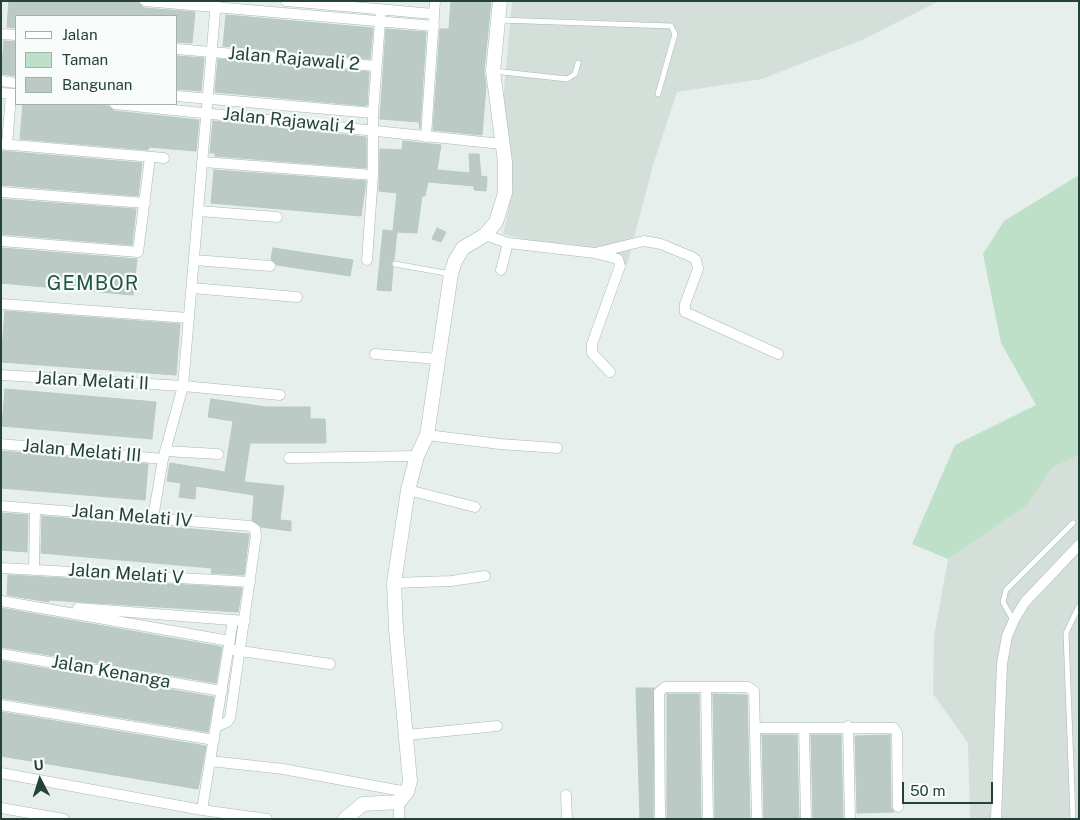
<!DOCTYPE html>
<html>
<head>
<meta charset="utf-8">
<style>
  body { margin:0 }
  #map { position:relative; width:1080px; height:820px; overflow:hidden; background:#e6efeb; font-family:"Public Sans",sans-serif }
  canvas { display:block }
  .frame { position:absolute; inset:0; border:2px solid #24423a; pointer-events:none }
  .legend { position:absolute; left:15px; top:15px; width:162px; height:90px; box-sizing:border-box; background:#f7fbf9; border:1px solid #a3b1ad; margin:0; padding:6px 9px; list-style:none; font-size:15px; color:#24423a }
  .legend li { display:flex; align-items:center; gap:10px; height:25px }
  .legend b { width:25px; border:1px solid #a3b1ad }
  .north { position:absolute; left:15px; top:755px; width:50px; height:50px; -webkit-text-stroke:4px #f7fbf9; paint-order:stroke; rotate:355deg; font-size:14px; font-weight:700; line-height:20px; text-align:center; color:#24423a }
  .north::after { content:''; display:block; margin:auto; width:18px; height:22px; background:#24423a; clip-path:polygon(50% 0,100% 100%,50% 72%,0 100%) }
  .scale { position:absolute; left:902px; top:782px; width:91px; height:22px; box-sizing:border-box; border:2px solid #24423a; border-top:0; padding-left:6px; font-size:15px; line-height:18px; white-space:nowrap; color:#24423a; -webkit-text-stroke:4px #f7fbf9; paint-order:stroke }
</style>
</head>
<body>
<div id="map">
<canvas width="1080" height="820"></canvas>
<div class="frame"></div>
<ul class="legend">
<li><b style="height:6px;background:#fff"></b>Jalan</li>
<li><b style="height:14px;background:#bfe0c8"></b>Taman</li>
<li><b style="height:14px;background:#bbcac4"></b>Bangunan</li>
</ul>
<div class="north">U</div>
<div class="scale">50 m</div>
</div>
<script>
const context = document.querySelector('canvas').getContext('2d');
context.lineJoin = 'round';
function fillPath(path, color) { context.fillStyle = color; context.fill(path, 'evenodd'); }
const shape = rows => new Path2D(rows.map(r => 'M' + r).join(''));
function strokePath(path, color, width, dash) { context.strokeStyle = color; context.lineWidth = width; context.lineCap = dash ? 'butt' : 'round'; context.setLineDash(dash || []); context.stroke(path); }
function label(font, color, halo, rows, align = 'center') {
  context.font = font + ' "Public Sans",sans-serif'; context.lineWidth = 4.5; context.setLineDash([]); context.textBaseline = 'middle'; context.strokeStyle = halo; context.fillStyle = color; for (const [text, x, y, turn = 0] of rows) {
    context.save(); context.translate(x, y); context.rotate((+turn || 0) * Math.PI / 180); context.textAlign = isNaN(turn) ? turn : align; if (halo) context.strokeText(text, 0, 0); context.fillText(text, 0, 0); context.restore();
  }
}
const built = shape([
  [512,1,939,1,864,39,762,79,677,92,653,165,627,265,503,234,513,189,503,101],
  [1079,455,1079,819,970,819,968,743,933,694,934,636,948,559,1027,505,1052,468]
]);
const green = shape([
  [1079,175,1079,455,1052,468,1027,505,948,559,912,544,955,445,1036,405,1001,343,983,254,1004,221]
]);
const building = shape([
  [9,1,129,1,138,2,144,8,195,12,192,43,176,42,176,16,16,16,16,28,7,27,9,1],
  [451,1,491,1,484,70,486,86,482,135,433,130,440,29,449,29,451,1],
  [226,15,373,28,370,59,223,46,226,15],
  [386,29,426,32,420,129,419,122,380,119,386,29],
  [4,41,16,42,16,76,1,74,4,41],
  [176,56,204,58,201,91,176,89,176,56],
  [218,59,369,72,367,106,215,92,218,59],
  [23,104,95,105,109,106,114,111,199,120,196,151,149,147,148,150,20,139,23,104],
  [213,121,366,137,366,168,215,156,215,153,210,153,213,121],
  [403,141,441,145,437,170,470,173,469,154,479,154,481,176,487,177,486,191,474,190,474,186,428,182,425,196,422,196,417,233,397,232,394,260,391,264,393,268,391,291,377,290,383,230,393,231,397,193,379,191,380,149,402,150,403,141],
  [1,151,142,163,138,196,1,185,1,151],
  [214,170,366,181,361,216,211,203,214,170],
  [1,199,136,209,132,245,1,234,1,199],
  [437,228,446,232,441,242,432,239,437,228],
  [1,248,137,259,133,295,1,283,1,248],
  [273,248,353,260,350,276,277,265,271,259,273,248],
  [5,311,180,324,176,375,1,362,5,311],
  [5,389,156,402,152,439,2,426,5,389],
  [211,399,266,407,310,407,310,419,325,419,326,443,250,443,244,482,284,486,280,520,291,521,291,531,261,527,252,520,254,495,196,486,195,499,179,497,181,483,167,481,170,463,225,472,233,421,208,417,211,399],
  [1,451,148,464,145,500,1,488,1,451],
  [1,513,28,515,27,552,1,550,1,513],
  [42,516,249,534,244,575,211,573,212,568,41,553,42,516],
  [8,575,242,588,238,612,49,600,49,602,7,595,8,575],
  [1,608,222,647,216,683,1,647,1,608],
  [1,661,214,697,208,732,1,698,1,661],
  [636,688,654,688,653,819,640,819,636,688],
  [667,694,699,694,701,819,667,819,667,694],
  [713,694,747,695,750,819,715,819,713,694],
  [1,712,206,746,198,789,1,756,1,712],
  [762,735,797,735,799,819,764,819,762,735],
  [811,735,841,735,843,819,813,819,811,735],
  [890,735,891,807,894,812,857,813,855,736,890,735]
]);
const lane = shape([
  [499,20,671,26,675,34,658,94],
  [494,71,567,79,575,74,578,63],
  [395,264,451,274],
  [1013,620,1003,602,1006,590,1073,523],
  [1073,819,1066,633,1079,606]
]);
const street = shape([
  [145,1,434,26],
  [286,1,434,14],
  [1,34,16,35],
  [176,49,376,66],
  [1,81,16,83],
  [1,93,16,94],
  [176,96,373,113],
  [115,104,502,144],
  [426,137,435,1],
  [1,144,164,158],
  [7,145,11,94],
  [203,162,373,175],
  [1,192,145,203],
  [199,211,277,217],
  [485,235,508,243,595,253,618,259,620,266,592,344,592,353,610,372],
  [1,241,138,252,150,157],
  [595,253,644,241,661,244,692,257,696,260,698,269,685,304,685,312,778,354],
  [195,260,270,266],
  [367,260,373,175,373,113,381,9],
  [501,270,508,243],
  [192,288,297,297],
  [1,304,188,318],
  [375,354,438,359],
  [1,375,183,386,280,395],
  [427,435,500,444,557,448],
  [1,444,163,459],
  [165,451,218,454],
  [289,458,417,456],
  [408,490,475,507],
  [1,506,250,526,255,529,256,536,230,718,227,722,216,727],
  [153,518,163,459,183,386,216,1],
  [1,568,250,582],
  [34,569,35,509],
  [394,583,451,581,485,576],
  [1,601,230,641],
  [78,608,245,621],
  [234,650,330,664],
  [1,654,222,691],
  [706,687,708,819],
  [1,705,214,740],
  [848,726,850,819],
  [756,728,894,728,897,733,898,807],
  [804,728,806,819],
  [407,735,497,726],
  [210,761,283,769,407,792],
  [1,773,202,810,267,819],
  [566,795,567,819],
  [1,808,64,819],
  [202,810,233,620],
  [399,819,399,802],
  [660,819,659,692,665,687,748,687,754,691,757,819],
  [996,819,1002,664,1007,636,1014,620,1025,602,1079,545]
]);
const secondary = shape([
  [345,819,363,804,399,802,407,792,410,781,396,629,394,583,408,490,417,456,427,435,451,274,455,261,463,248,485,235,496,222,505,193,505,162,493,71,500,1]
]);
const streetNames = [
  ["Jalan Rajawali 2",294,59,5],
  ["Jalan Rajawali 4",289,121,6],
  ["Jalan Melati II",92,381,3],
  ["Jalan Melati III",82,451,5],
  ["Jalan Melati IV",132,516,5],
  ["Jalan Melati V",126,574,4],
  ["Jalan Kenanga",111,672,10]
];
const quarterNames = [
  ["GEMBOR",93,284]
];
fillPath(built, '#d4dfda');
fillPath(green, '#bfe0c8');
fillPath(building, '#bbcac4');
strokePath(building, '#b8c9c2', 1);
strokePath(lane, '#a8b8b2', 6);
strokePath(street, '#a8b8b2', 11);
strokePath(secondary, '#a4bbb3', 15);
strokePath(lane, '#fff', 5);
strokePath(street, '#fff', 10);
strokePath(secondary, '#fff', 14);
label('18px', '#24423a', '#f7fbf9', streetNames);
context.letterSpacing = '1px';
label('20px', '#1f5548', '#f7fbf9', quarterNames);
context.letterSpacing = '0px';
</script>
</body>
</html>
